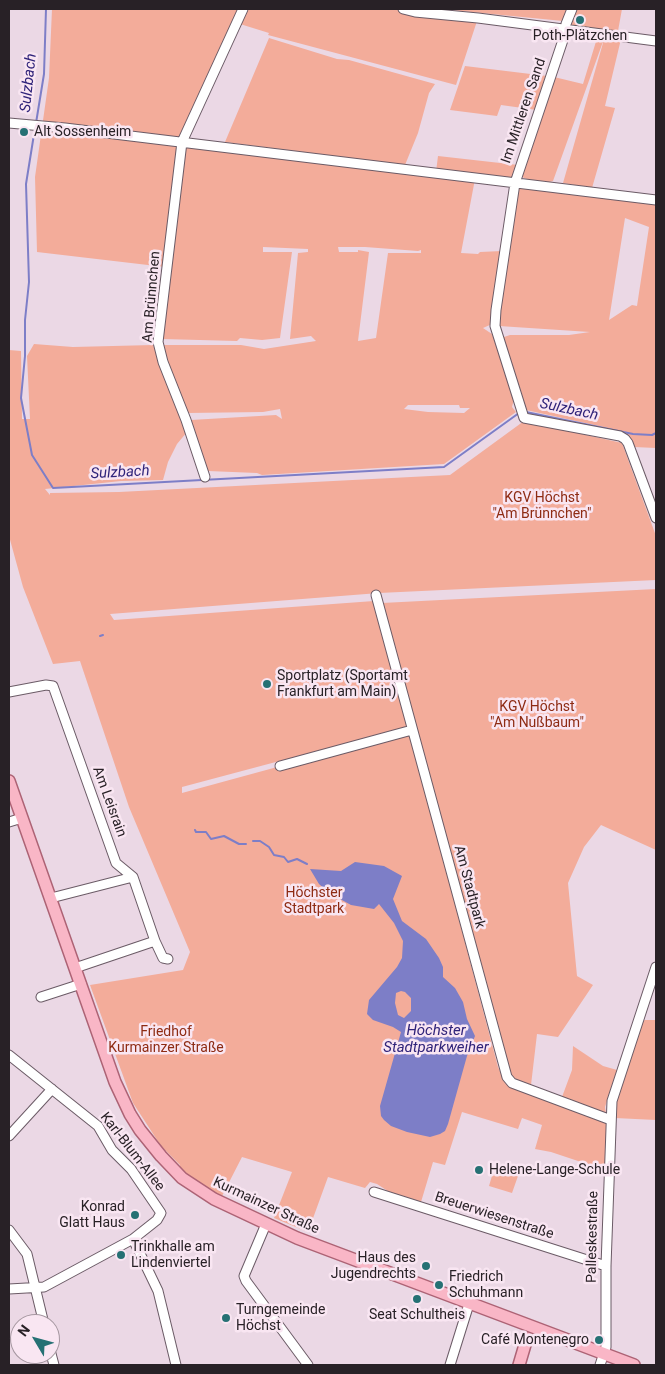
<!DOCTYPE html>
<html>
<head>
<meta charset="utf-8">
<style>
  body { margin:0 }
  #map { position:relative; width:665px; height:1374px; overflow:hidden; background:#ebd8e5; font-family:Roboto,sans-serif }
  canvas { display:block }
  .frame { position:absolute; inset:0; border:10px solid #282126; pointer-events:none }
  .north { position:absolute; left:10px; top:1314px; width:50px; height:50px; box-sizing:border-box; background:#f9e6f2; border:1px solid #a597a0; border-radius:50%; rotate:307deg; font-size:14px; font-weight:700; line-height:20px; text-align:center; color:#282126 }
  .north::after { content:''; display:block; margin:auto; width:18px; height:22px; background:#267174; clip-path:polygon(50% 0,100% 100%,50% 72%,0 100%) }
</style>
</head>
<body>
<div id="map">
<canvas width="665" height="1374"></canvas>
<div class="frame"></div>
<div class="north">N</div>
</div>
<script>
const context = document.querySelector('canvas').getContext('2d');
context.lineJoin = 'round';
function fillPath(path, color) { context.fillStyle = color; context.fill(path, 'evenodd'); }
const shape = rows => new Path2D(rows.map(r => 'M' + r).join(''));
function strokePath(path, color, width, dash) { context.strokeStyle = color; context.lineWidth = width; context.lineCap = dash ? 'butt' : 'round'; context.setLineDash(dash || []); context.stroke(path); }
function label(font, color, halo, rows, align = 'center') {
  context.font = font + ' Roboto,sans-serif'; context.lineWidth = 5; context.setLineDash([]); context.textBaseline = 'middle'; context.strokeStyle = halo; context.fillStyle = color; for (const [text, x, y, turn = 0] of rows) {
    context.save(); context.translate(x, y); context.rotate((+turn || 0) * Math.PI / 180); context.textAlign = isNaN(turn) ? turn : align; if (halo) context.strokeText(text, 0, 0); context.fillText(text, 0, 0); context.restore();
  }
}
const green = shape([
  [52,9,240,9,180,138,165,267,37,252,35,177,49,78],
  [244,9,403,9,478,18,456,85,268,35,269,33,240,24],
  [441,9,567,9,563,21],
  [574,9,622,9,618,31,595,31,569,27],
  [598,35,605,36,621,39,605,106,615,108,592,188,563,183,605,36,553,181,541,184,524,178,521,175,538,118,554,77,583,84],
  [269,38,337,59,349,60,435,84,429,93,418,133,405,165,225,142],
  [465,66,547,76,537,110,501,105,497,116,450,110],
  [190,145,475,179,461,253,478,254,480,252,502,251,492,324,483,328,492,334,514,399,512,407,516,412,444,464,262,475,257,473,208,471,191,420,276,415,282,419,280,409,263,412,187,413,162,345,241,345,264,349,316,341,311,336,290,339,298,253,308,252,308,249,263,247,263,252,292,252,280,338,262,340,240,338,237,341,162,339,184,151],
  [338,247,365,247,418,251,421,250,421,253,388,253,376,338,358,341,369,252,358,250,358,252,339,252],
  [408,405,459,405,460,408,470,408,464,413,428,412,404,409],
  [438,156,518,165,514,180,436,172],
  [518,186,556,189,574,195,656,202,656,448,634,447,626,432,526,410,520,388,501,338,510,335,569,335,590,332,499,326,504,271],
  [625,218,649,227,637,306,632,305,609,320],
  [34,344,73,347,153,345,187,432,177,444,168,462,163,480,121,481,45,489,50,495,50,493,119,492,450,475,524,421,622,443,656,536,656,580,379,593,110,614,114,620,374,601,407,727,182,787,182,793,409,731,498,1067,506,1084,608,1121,605,1170,551,1152,535,1149,542,1125,522,1118,518,1129,462,1112,445,1165,433,1162,421,1202,397,1197,377,1184,370,1182,365,1188,328,1177,308,1232,274,1218,292,1172,242,1157,222,1196,200,1185,180,1171,180,1165,161,1146,133,1103,90,985,183,970,190,952,129,807,80,661,53,664,23,587,9,536,9,350,21,351,22,419,30,419,27,356],
  [656,589,656,850,601,825,584,847,568,883,577,976,593,985,558,1037,537,1034,531,1085,515,1081,509,1075,382,603],
  [645,1020,656,1020,656,1120,615,1118,617,1092,640,1022],
  [573,1046,603,1066,617,1070,605,1107,606,1114,562,1097,572,1070],
  [494,1169,518,1176,512,1193,489,1186]
]);
const water = shape([
  [355,862,384,866,402,876,393,899,402,921,426,939,439,958,443,967,443,977,455,988,463,1002,467,1019,475,1036,467,1056,448,1124,445,1131,440,1134,430,1137,407,1132,391,1126,384,1120,381,1116,380,1106,401,1032,393,1027,373,1020,367,1014,369,1000,397,967,402,958,403,941,394,923,379,904,374,909,351,905,329,893,319,884,310,869,341,871],
  [401,991,405,992,411,998,411,1011,404,1018,398,1015,395,1003,396,993]
]);
const stream = shape([
  [36,123,44,74,46,9],
  [35,128,26,184,29,282,25,320,25,356,21,398,32,455,53,488,444,467,519,413],
  [526,412,633,434,652,435,656,433],
  [100,636,103,635],
  [195,830,196,832,206,832,211,839,224,836,239,844,246,844],
  [253,841,260,841,269,847,274,855,284,857,288,862,297,859,307,864]
]);
const minor = shape([
  [403,9,415,12,478,18,656,41],
  [572,9,566,24,563,40,515,183,496,310,495,326,524,418,620,436,625,439,628,443,656,518],
  [9,123,65,128,656,200],
  [205,477,186,420,163,362,158,342,182,142,243,9],
  [376,595,507,1077,512,1083,611,1120],
  [9,692,46,685,53,686,116,863,133,877,155,941,163,958,168,959],
  [280,766,412,730],
  [9,822,22,818],
  [51,898,133,877],
  [75,968,155,941],
  [41,997,81,984],
  [9,1055,98,1126,112,1150,131,1169,161,1213,157,1220,133,1239,44,1287,9,1289],
  [9,1136,52,1089],
  [374,1192,606,1266],
  [266,1224,244,1276,246,1281,308,1365],
  [9,1230,27,1254,44,1324],
  [133,1239,158,1291,176,1365],
  [50,1350,54,1365],
  [450,1365,469,1304],
  [600,1365,606,1347,606,1266,612,1101,656,967]
]);
const major = shape([
  [9,781,115,1082,130,1114,140,1130,161,1156,182,1178,214,1199,297,1238,634,1365],
  [519,1365,527,1338]
]);
const markers = [
  [580,20,5,"#267174"],
  [24,132,5,"#267174"],
  [267,684,5,"#267174"],
  [479,1170,5,"#267174"],
  [135,1215,5,"#267174"],
  [121,1255,5,"#267174"],
  [426,1266,5,"#267174"],
  [439,1285,5,"#267174"],
  [417,1299,5,"#267174"],
  [226,1318,5,"#267174"],
  [599,1340,5,"#267174"]
];
const poiNames = [
  ["Poth-Plätzchen",580,36,"center"],
  ["Alt Sossenheim",34,132],
  ["Sportplatz (Sportamt",277,676],
  ["Frankfurt am Main)",277,692],
  ["Helene-Lange-Schule",489,1170],
  ["Konrad",125,1207,"right"],
  ["Glatt Haus",125,1223,"right"],
  ["Trinkhalle am",131,1247],
  ["Lindenviertel",131,1263],
  ["Haus des",416,1258,"right"],
  ["Jugendrechts",416,1274,"right"],
  ["Friedrich",449,1277],
  ["Schuhmann",449,1293],
  ["Turngemeinde",236,1310],
  ["Höchst",236,1326],
  ["Seat Schultheis",417,1315,"center"],
  ["Café Montenegro",589,1340,"right"]
];
const streetNames = [
  ["Im Mittleren Sand",524,111,-71],
  ["Am Brünnchen",152,297,-85],
  ["Am Leisrain",109,802,70],
  ["Am Stadtpark",469,887,75],
  ["Karl-Blum-Allee",132,1152,52],
  ["Kurmainzer Straße",266,1206,25],
  ["Breuerwiesenstraße",494,1216,18],
  ["Palleskestraße",593,1237,-89]
];
const parkNames = [
  ["KGV Höchst",542,498],
  ["\"Am Brünnchen\"",542,514],
  ["KGV Höchst",537,707],
  ["\"Am Nußbaum\"",537,723],
  ["Höchster",314,893],
  ["Stadtpark",314,909],
  ["Friedhof",166,1032],
  ["Kurmainzer Straße",166,1048]
];
const waterNames = [
  ["Sulzbach",29,83,-84],
  ["Sulzbach",569,410,12],
  ["Sulzbach",120,473,-3],
  ["Höchster",436,1031],
  ["Stadtparkweiher",436,1048]
];
fillPath(green, '#f3ac9a');
fillPath(water, '#7d7ec7');
strokePath(stream, '#7d7ec7', 2);
strokePath(minor, '#6b5b66', 11);
strokePath(major, '#ad6375', 14);
strokePath(minor, '#fff', 9);
strokePath(major, '#f9b6c6', 11);
for (const [x, y, r, color] of markers) { const dot = new Path2D(); dot.arc(x, y, r, 0, 2 * Math.PI); context.fillStyle = color; context.fill(dot); strokePath(dot, '#f9e6f2', 2); }
label('14px', '#282126', '#f9e6f2', poiNames, 'left');
label('14px', '#282126', '#f9e6f2', streetNames);
label('14px', '#8e2b13', '#f9e6f2', parkNames);
label('italic 15px', '#30247a', '#f9e6f2', waterNames);
</script>
</body>
</html>
